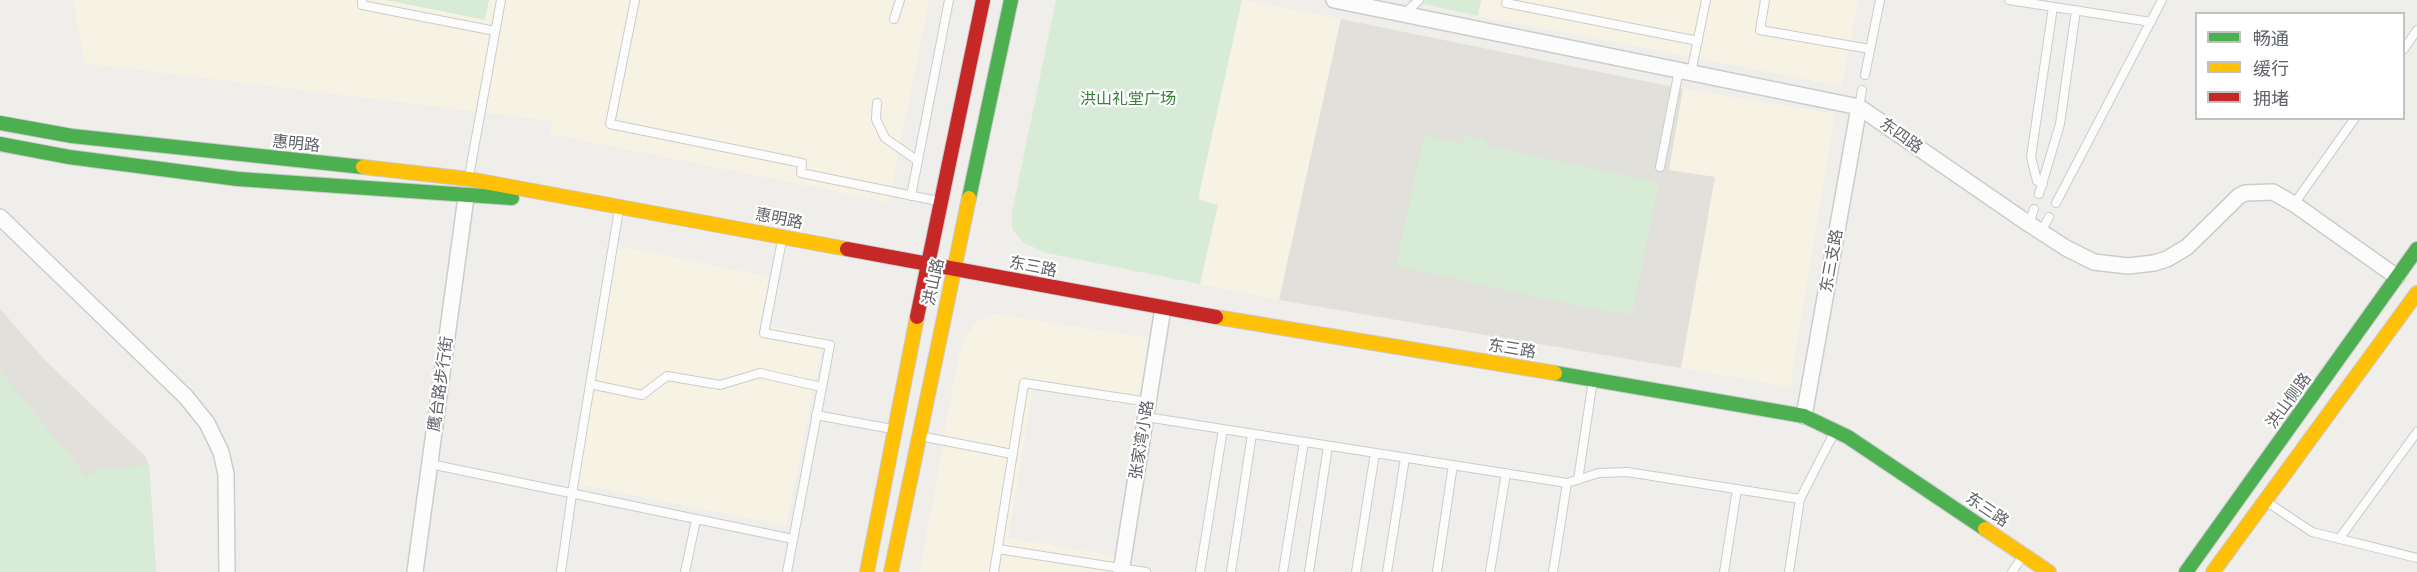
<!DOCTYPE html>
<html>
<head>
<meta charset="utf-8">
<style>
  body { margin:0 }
  #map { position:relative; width:2417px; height:572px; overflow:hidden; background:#efeeea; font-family:Montserrat,"Noto Sans SC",sans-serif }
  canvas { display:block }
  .legend { position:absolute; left:2195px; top:12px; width:210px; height:108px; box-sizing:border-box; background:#fff; border:2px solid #bfc1c3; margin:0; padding:8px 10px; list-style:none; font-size:18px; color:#5f6368 }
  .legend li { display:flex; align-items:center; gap:12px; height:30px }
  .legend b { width:30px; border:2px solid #bfc1c3 }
</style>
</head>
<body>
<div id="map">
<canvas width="2417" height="572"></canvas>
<ul class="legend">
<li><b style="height:8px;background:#4caf50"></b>畅通</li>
<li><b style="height:8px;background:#ffc107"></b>缓行</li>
<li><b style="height:8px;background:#c62828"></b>拥堵</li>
</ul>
</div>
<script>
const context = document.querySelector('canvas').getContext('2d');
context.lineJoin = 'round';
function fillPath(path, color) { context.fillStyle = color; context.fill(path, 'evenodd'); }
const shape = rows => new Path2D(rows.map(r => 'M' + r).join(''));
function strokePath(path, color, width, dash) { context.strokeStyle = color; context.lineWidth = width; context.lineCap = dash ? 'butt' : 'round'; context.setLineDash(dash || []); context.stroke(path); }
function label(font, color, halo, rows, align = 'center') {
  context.font = font + ' Montserrat,"Noto Sans SC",sans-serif'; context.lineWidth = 4.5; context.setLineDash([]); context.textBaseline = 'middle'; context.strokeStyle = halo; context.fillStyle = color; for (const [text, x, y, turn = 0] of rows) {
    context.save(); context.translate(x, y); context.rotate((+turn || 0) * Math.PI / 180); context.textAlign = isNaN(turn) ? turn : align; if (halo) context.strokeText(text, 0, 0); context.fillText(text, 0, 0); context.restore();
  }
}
const commercial = shape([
  [73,0,929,0,889,202,550,134,552,121,85,63],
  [1242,0,1341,19,1279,300,1200,284,1218,205,1198,199],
  [1481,0,1858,0,1842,86,1478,16],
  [1683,89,1835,114,1790,387,1681,368,1715,177,1669,170],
  [617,246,769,277,760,324,824,337,786,526,578,484],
  [995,314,1149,338,1137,407,1033,389,1008,538,1115,556,1113,572,920,572,958,359,966,337,975,323,986,317]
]);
const education = shape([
  [1341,19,1683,89,1669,170,1715,177,1681,368,1279,300],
  [0,309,44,359,145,456,149,465,156,572,0,572]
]);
const green = shape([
  [386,0,489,0,485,20],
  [1056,0,1242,0,1198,199,1218,205,1200,284,1047,253,1024,243,1012,229,1012,212],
  [1406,0,1481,0,1478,16],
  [1424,135,1462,144,1464,135,1486,140,1485,145,1659,183,1632,314,1594,309,1396,266],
  [0,370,87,477,98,469,149,465,156,572,0,572]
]);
const lane = shape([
  [362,0,362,5,495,31],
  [635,0,610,124,802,163,801,173,938,201],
  [1765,0,1760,30,1870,49],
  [2009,0,2151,22],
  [1506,3,1698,41],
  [1404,14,1419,0],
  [894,19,900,0],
  [2404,49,2417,30],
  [1691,73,1706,0],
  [1865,75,1880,0],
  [877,103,876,119,885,138,918,161],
  [1859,107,1862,90],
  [1660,167,1679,70],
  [469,176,501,0],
  [2043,184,2037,181,2031,157,2053,7],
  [2039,194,2060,124,2076,10],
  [911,196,949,0],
  [2056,203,2162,0],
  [2294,204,2355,118],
  [2029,224,2034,209],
  [2041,232,2049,217],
  [782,240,764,333,830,345,787,572],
  [590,384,642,395,667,376,720,385,760,373,821,387],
  [816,415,892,429],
  [1146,417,1567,483,1553,572],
  [920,436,1012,454],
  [430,464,793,539],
  [1578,480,1593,380],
  [1567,483,1599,473,1627,472,1800,499,1834,433],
  [2267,502,2312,532,2417,558],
  [2339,539,2417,432],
  [998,549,1146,572],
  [561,572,572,494,619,209],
  [685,572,696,520],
  [994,572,1024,383,1148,402],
  [1200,572,1223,429],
  [1231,572,1252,434],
  [1283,572,1304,442],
  [1309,572,1328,446],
  [1356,572,1375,453],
  [1387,572,1405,458],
  [1437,572,1453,465],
  [1490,572,1506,473],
  [1724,572,1737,489],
  [1789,572,1800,499],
  [2012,572,2023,556]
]);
const street = shape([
  [1334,0,1859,107,2029,224,2066,248,2094,262,2128,266,2154,263,2167,259,2187,247,2239,196,2245,193,2273,192,2294,204,2397,277],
  [0,217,186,397,207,423,221,452,226,474,227,572],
  [1804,416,1859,107],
  [415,572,466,197],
  [1121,572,1163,308]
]);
const fast = shape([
  [0,123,72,136,363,167],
  [0,144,69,157,238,179,512,198],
  [969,198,1011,0],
  [1555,373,1804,416,1848,437,1985,529],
  [2186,572,2417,249]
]);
const slow = shape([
  [363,167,469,179,847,249],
  [1216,317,1555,373],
  [1985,529,2049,572],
  [867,572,917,317],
  [891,572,969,198],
  [2213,572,2417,293]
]);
const jam = shape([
  [847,249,1216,317],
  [917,317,983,0]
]);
const parkNames = [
  ["洪山礼堂广场",1128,99]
];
const streetNames = [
  ["东四路",1901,136,35],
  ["惠明路",296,144,6],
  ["惠明路",779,219,11],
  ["东三支路",1832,261,-80],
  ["东三路",1033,267,11],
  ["洪山路",934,282,-78],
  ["东三路",1512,349,9],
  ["鹰台路步行街",441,384,-82],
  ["洪山侧路",2289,401,-54],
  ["张家湾小路",1142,440,-81],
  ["东三路",1987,510,34]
];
fillPath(commercial, '#f7f3e4');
fillPath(education, '#e2e0da');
fillPath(green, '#d8ebd6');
strokePath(lane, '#cbcccc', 10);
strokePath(street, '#cbcccc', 18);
strokePath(fast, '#cacacb', 16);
strokePath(slow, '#cacacb', 16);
strokePath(jam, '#cacacb', 16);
strokePath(lane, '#fdfcfc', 8);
strokePath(street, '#fdfcfc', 15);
strokePath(fast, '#4caf50', 14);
strokePath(slow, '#ffc107', 14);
strokePath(jam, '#c62828', 14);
label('16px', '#348238', '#fff', parkNames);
label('16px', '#5f6368', '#fff', streetNames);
</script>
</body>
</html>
